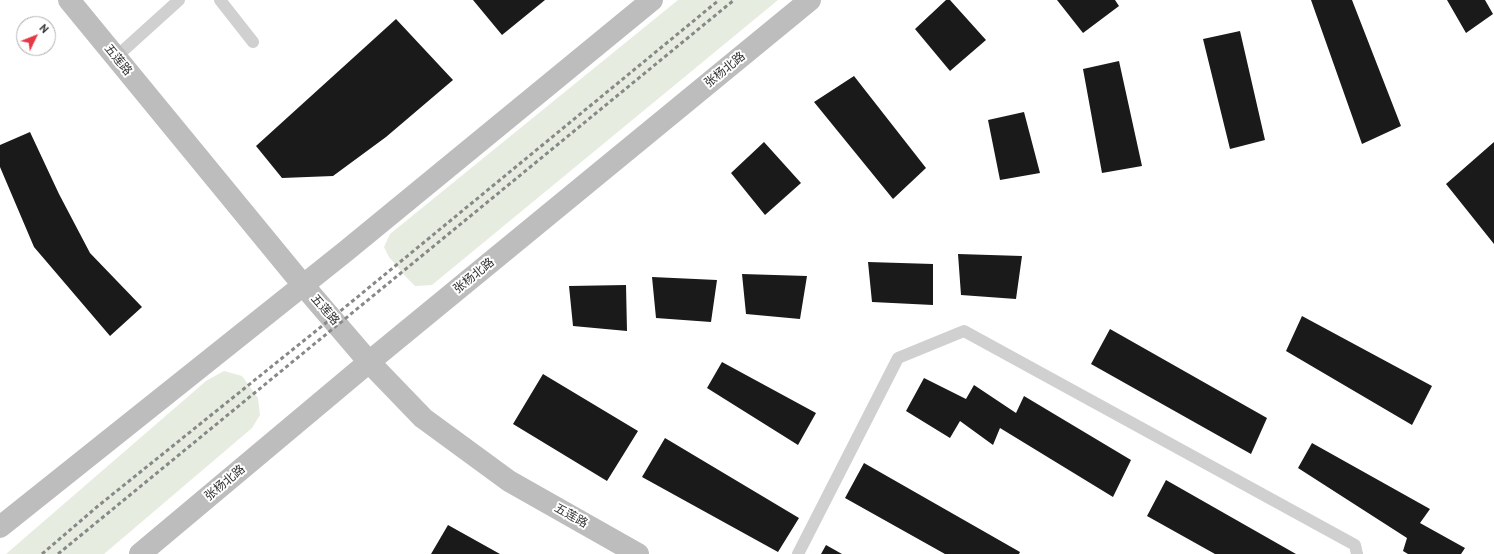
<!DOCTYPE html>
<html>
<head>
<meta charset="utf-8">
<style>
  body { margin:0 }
  #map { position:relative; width:1494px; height:554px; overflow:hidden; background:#fff; font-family:"PT Sans",sans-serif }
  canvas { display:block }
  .north { position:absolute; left:16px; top:16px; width:40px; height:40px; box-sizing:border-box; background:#fff; border:1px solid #adadad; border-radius:50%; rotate:47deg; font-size:11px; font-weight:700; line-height:16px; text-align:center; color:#333 }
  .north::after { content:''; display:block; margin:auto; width:14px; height:18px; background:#e63946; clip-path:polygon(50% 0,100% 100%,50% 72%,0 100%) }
</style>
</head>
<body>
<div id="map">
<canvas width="1494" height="554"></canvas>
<div class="north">N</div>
</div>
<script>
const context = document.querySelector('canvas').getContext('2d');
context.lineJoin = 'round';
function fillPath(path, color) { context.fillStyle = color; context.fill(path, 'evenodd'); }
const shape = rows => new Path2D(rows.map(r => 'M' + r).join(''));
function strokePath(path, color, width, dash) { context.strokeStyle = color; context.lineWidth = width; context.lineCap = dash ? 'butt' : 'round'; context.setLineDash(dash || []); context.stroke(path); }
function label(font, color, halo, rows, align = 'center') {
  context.font = font + ' "PT Sans","Noto Sans SC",sans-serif'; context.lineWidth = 4; context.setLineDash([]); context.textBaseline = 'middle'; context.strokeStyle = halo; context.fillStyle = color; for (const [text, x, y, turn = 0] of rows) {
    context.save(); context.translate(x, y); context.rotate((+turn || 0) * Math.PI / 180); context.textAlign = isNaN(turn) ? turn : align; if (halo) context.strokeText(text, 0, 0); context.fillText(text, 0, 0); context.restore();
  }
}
const green = shape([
  [678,0,778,0,432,285,415,286,407,278,389,257,384,247,390,234],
  [224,371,242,376,258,398,260,415,252,428,104,554,6,554,206,381]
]);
const building = shape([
  [473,0,545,0,502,35],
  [946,0,950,0,986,40,950,71,915,29],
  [1057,0,1115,0,1119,6,1083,33],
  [1311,0,1352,0,1401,126,1362,144],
  [1447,0,1485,0,1493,14,1466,33],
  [396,19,453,80,386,137,333,176,282,178,256,146],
  [1240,31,1265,140,1230,149,1203,39],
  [1119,61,1142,166,1102,173,1083,69],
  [854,76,926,168,893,199,814,102],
  [1024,112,1040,173,1000,180,988,120],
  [30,132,59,194,90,253,142,307,110,336,34,247,0,167,0,145],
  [764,142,801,183,765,215,731,173],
  [1494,142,1494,244,1446,184],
  [958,254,1022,256,1016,299,961,295],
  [868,262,933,264,933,305,872,302],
  [742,274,807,276,800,319,746,314],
  [652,277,717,280,711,322,656,318],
  [626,285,627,331,573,326,569,286],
  [1302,316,1432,386,1412,425,1286,351],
  [1110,329,1267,418,1251,454,1091,364],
  [722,362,816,413,798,445,707,388],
  [543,374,638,431,607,481,513,424],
  [924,378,966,399,974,385,1016,413,1024,396,1131,460,1113,497,1000,428,993,445,960,421,950,438,906,411],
  [665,438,799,518,778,552,642,477],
  [1312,443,1430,509,1420,523,1465,548,1461,554,1408,554,1403,551,1407,538,1298,468],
  [864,463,1020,552,1019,554,945,554,845,498],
  [1166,480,1296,554,1215,554,1147,516],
  [448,525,500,554,431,554],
  [826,545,842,554,821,554]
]);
const lane = shape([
  [220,0,253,42],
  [116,57,179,0],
  [798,554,898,358,964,331,1355,545,1357,554]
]);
const secondary = shape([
  [69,0,303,285,369,362,423,418,509,481,638,554],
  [0,527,346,251,652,0],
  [140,554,369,362,810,0]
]);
const rail = shape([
  [42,554,98,506,327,322,719,0],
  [58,554,734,0]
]);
const streetNames = [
  ["五莲路",118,60,51],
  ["张杨北路",725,70,-39],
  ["张杨北路",474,276,-39],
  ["五莲路",325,310,49],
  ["张杨北路",225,483,-40],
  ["五莲路",571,516,29]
];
fillPath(green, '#e6ecdf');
fillPath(building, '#1a1a1a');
strokePath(lane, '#d0d0d0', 12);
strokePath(secondary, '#bdbdbd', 22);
strokePath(rail, '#888', 3, [4, 3]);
label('12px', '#333', '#fff', streetNames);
</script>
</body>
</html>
